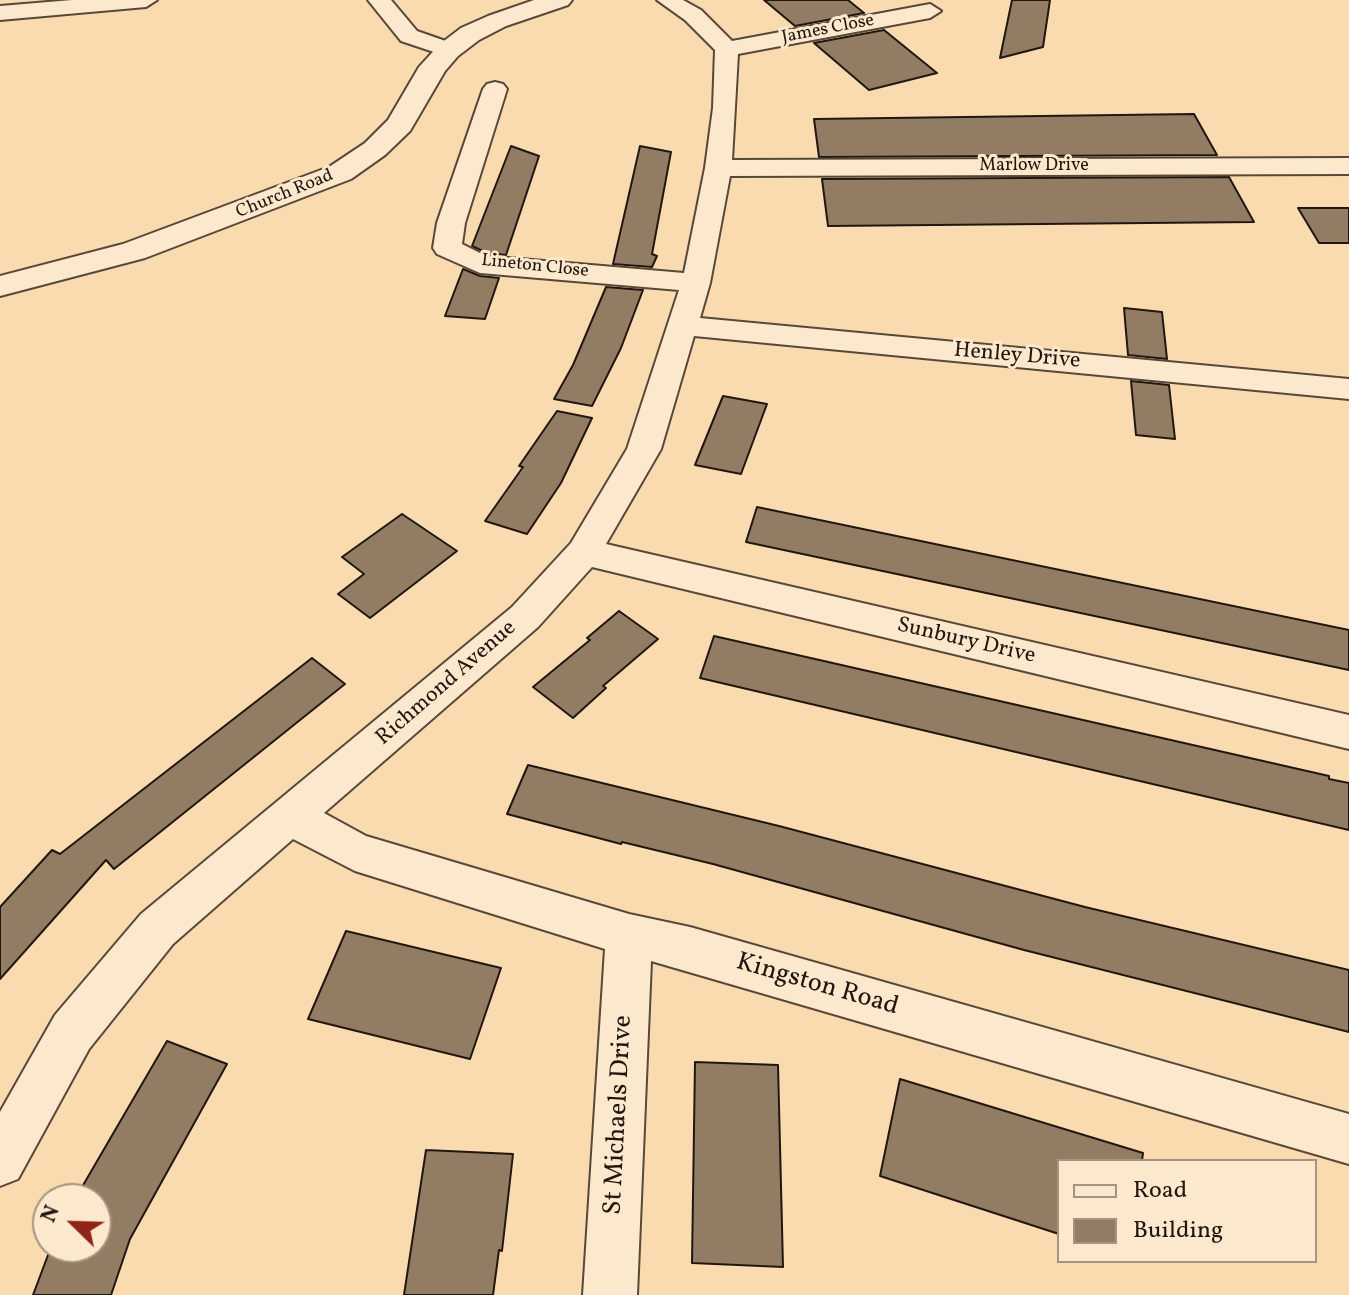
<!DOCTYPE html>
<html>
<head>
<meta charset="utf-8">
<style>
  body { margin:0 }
  #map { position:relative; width:1349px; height:1295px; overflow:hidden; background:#fadbb0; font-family:Vollkorn,serif }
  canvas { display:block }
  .legend { position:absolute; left:1057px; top:1159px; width:260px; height:104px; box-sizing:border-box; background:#fce8cc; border:2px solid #a49481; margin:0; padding:10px 14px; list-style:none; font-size:24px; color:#211711 }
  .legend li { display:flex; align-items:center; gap:16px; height:40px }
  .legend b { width:40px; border:2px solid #a49481 }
  .north { position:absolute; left:32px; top:1183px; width:80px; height:80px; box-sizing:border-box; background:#fce8cc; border:2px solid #a49481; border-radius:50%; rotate:293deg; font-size:22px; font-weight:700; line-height:32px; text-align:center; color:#211711 }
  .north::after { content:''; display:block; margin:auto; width:28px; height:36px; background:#8f2418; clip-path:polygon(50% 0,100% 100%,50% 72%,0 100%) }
</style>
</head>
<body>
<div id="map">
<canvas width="1349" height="1295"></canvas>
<ul class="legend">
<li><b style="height:10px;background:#fce8cc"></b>Road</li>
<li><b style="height:22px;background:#927d64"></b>Building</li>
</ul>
<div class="north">N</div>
</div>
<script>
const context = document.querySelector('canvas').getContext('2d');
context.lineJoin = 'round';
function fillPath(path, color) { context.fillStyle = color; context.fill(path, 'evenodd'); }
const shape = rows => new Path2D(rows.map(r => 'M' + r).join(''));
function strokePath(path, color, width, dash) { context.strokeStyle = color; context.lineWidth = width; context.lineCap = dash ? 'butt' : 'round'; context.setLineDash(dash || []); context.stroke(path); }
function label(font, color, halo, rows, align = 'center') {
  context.font = font + ' Vollkorn,serif'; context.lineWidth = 6; context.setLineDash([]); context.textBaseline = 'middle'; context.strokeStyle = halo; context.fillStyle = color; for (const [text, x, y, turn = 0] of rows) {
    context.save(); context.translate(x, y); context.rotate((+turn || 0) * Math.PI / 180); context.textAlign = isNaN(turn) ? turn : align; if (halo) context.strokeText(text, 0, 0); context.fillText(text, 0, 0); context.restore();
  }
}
const building = shape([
  [764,0,848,0,864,13,795,26,764,0],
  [1012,0,1050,0,1043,47,1000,58,1012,0],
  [884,30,937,73,869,90,814,43,884,30],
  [1194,114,1217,155,819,157,814,119,1194,114],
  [511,146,539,156,506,255,487,253,472,246,511,146],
  [640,146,671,152,652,254,657,256,652,267,613,264,640,146],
  [1229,177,1254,222,828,226,822,179,1229,177],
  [1298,208,1349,208,1349,243,1319,243,1298,208],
  [463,269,480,276,499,278,485,319,445,316,463,269],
  [606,287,643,290,621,348,592,406,554,399,573,365,606,287],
  [1124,308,1162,312,1167,359,1128,355,1124,308],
  [1131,381,1169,385,1175,439,1136,435,1131,381],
  [723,396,767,404,741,474,695,465,723,396],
  [557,411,592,418,561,483,527,534,485,521,523,467,519,466,557,411],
  [757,507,1349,630,1349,670,746,542,757,507],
  [402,514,457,551,370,618,338,594,364,574,342,557,402,514],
  [619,611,658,639,603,686,606,688,573,718,533,687,590,640,587,638,619,611],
  [714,636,1329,776,1329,779,1349,783,1349,830,700,678,714,636],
  [312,658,345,684,114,869,106,860,0,979,0,907,52,850,60,854,312,658],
  [528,765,779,826,1085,907,1349,970,1349,1032,1024,950,713,864,622,842,621,844,507,814,528,765],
  [346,931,501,968,470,1059,308,1019,346,931],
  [167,1041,227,1064,130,1239,111,1295,33,1295,51,1247,96,1247,96,1199,75,1199,167,1041],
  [695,1062,778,1065,783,1267,692,1263,695,1062],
  [900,1079,1143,1153,1142,1161,1059,1161,1059,1234,880,1176,900,1079],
  [426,1150,513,1154,502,1251,499,1250,493,1295,404,1295,426,1150]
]);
const minor = shape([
  [72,0,157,0,146,7,0,20,0,6,72,0],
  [368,0,391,0,417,31,457,45,461,50,457,55,449,57,401,41,368,0],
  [657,0,683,0,701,10,732,41,930,4,941,11,930,18,738,54,732,160,1349,158,1349,174,730,176,710,283,700,318,1349,379,1349,399,694,336,661,449,606,544,1349,715,1349,749,592,567,538,627,324,813,366,836,629,914,690,927,1349,1114,1349,1164,651,961,637,1295,583,1295,605,949,355,871,293,839,173,944,89,1049,18,1179,0,1186,0,1112,55,1015,141,914,512,607,571,543,627,449,679,290,480,273,437,254,433,248,437,223,483,89,487,84,495,82,503,84,507,89,465,223,462,244,486,256,684,273,705,168,713,108,715,50,685,20,657,0]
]);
const tertiary = shape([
  [534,0,572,0,568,5,506,26,479,40,458,56,445,71,410,131,385,155,351,179,145,258,0,296,0,276,123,244,329,167,365,143,388,120,419,67,440,44,461,28,488,16,534,0]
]);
const farStreetnames = [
  ["James Close",828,30,-11],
  ["Marlow Drive",1034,167],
  ["Church Road",285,195,-22],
  ["Lineton Close",535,267,6]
];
const streetNames = [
  ["Henley Drive",1017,357,5],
  ["Sunbury Drive",966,642,13],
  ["Richmond Avenue",447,684,-41]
];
const nearStreetnames = [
  ["Kingston Road",817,986,16],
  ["St Michaels Drive",620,1115,-87]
];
fillPath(building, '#927d64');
strokePath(building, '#211711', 2);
strokePath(minor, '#574839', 4);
strokePath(tertiary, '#574839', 4);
fillPath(minor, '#fce8cc');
fillPath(tertiary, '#fce8cc');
label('18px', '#211711', '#fce8cc', farStreetnames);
label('22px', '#211711', '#fce8cc', streetNames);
label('26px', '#211711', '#fce8cc', nearStreetnames);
</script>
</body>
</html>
